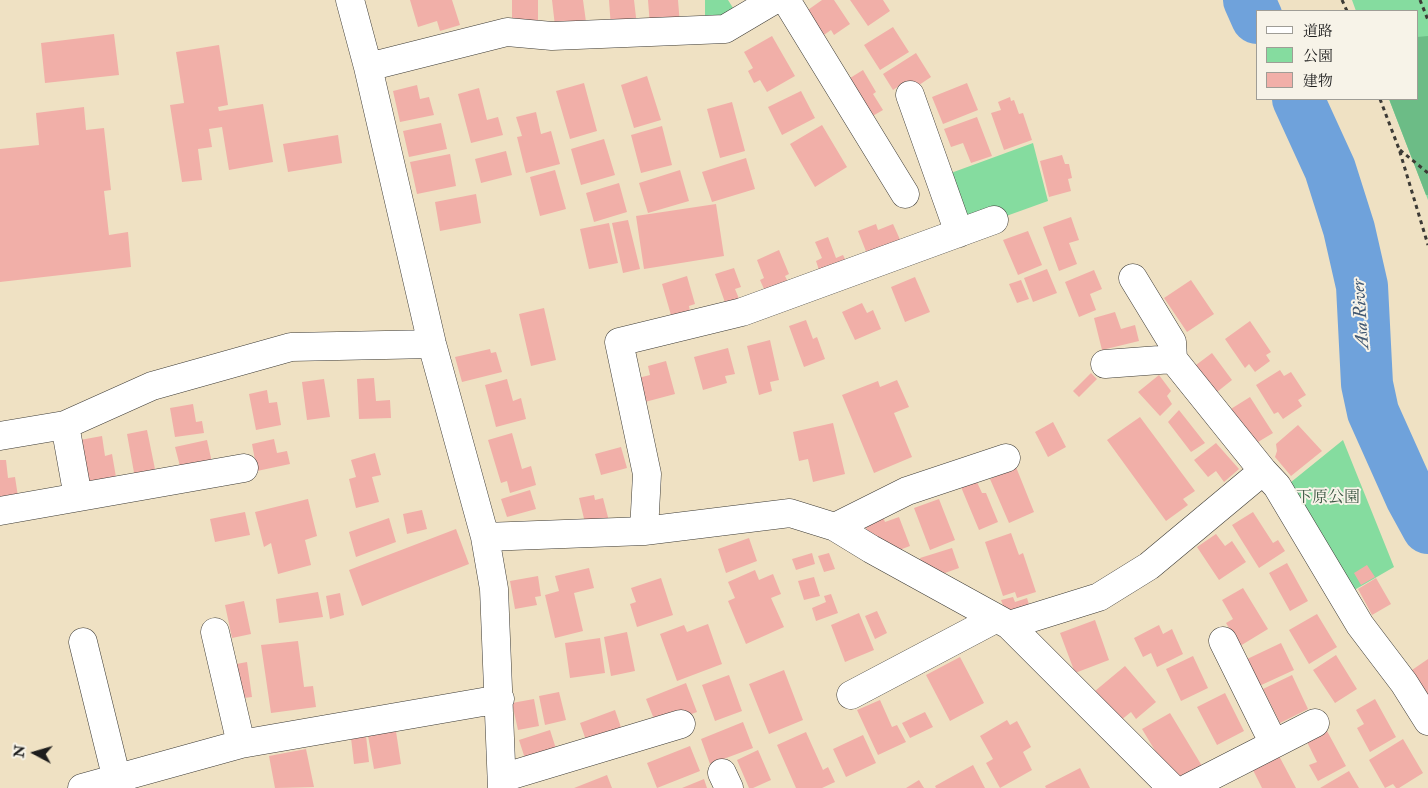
<!DOCTYPE html>
<html>
<head>
<meta charset="utf-8">
<style>
  body { margin:0 }
  #map { position:relative; width:1428px; height:788px; overflow:hidden; background:#efe1c3; font-family:"IM FELL Double Pica","Noto Serif JP",serif }
  canvas { display:block }
  .legend { position:absolute; left:1256px; top:10px; width:162px; height:90px; box-sizing:border-box; background:#f7f3e8; border:1px solid #9f9d96; margin:0; padding:6px 9px; list-style:none; font-size:15px; color:#1c1c1c }
  .legend li { display:flex; align-items:center; gap:10px; height:25px }
  .legend b { width:25px; border:1px solid #9f9d96 }
  .north { position:absolute; left:10px; top:728px; width:50px; height:50px; -webkit-text-stroke:4px #f7f3e8; paint-order:stroke; rotate:276deg; font-size:14px; font-weight:700; line-height:20px; text-align:center; color:#1c1c1c }
  .north::after { content:''; display:block; margin:auto; width:18px; height:22px; background:#1c1c1c; clip-path:polygon(50% 0,100% 100%,50% 72%,0 100%) }
</style>
</head>
<body>
<div id="map">
<canvas width="1428" height="788"></canvas>
<ul class="legend">
<li><b style="height:6px;background:#fff"></b>道路</li>
<li><b style="height:14px;background:#85dc9f"></b>公園</li>
<li><b style="height:14px;background:#f1afa8"></b>建物</li>
</ul>
<div class="north">N</div>
</div>
<script>
const context = document.querySelector('canvas').getContext('2d');
context.lineJoin = 'round';
function fillPath(path, color) { context.fillStyle = color; context.fill(path, 'evenodd'); }
const shape = rows => new Path2D(rows.map(r => 'M' + r).join(''));
function strokePath(path, color, width, dash) { context.strokeStyle = color; context.lineWidth = width; context.lineCap = dash ? 'butt' : 'round'; context.setLineDash(dash || []); context.stroke(path); }
function label(font, color, halo, rows, align = 'center') {
  context.font = font + ' "IM FELL Double Pica","Noto Serif JP",serif'; context.lineWidth = 4; context.setLineDash([]); context.textBaseline = 'middle'; context.strokeStyle = halo; context.fillStyle = color; for (const [text, x, y, turn = 0] of rows) {
    context.save(); context.translate(x, y); context.rotate((+turn || 0) * Math.PI / 180); context.textAlign = isNaN(turn) ? turn : align; if (halo) context.strokeText(text, 0, 0); context.fillText(text, 0, 0); context.restore();
  }
}
const green = shape([
  [705,0,728,0,740,19,705,29],
  [1352,0,1428,0,1428,200,1389,99,1417,99,1417,11,1356,11],
  [1033,143,1048,201,959,233,940,177],
  [1343,440,1394,567,1344,596,1280,491]
]);
const forest = shape([
  [1428,36,1428,195,1426,195,1389,99,1417,99,1417,37]
]);
const river = shape([
  [1249,0,1257,18],
  [1298,99,1330,169,1349,229,1362,286,1367,384,1373,412,1411,497,1428,528]
]);
const building = shape([
  [410,0,452,0,460,25,440,31,437,21,418,27],
  [512,0,538,0,538,22,512,22],
  [552,0,583,0,586,22,555,26],
  [609,0,634,0,637,26,611,28],
  [648,0,678,0,680,25,650,26],
  [822,0,834,0,850,24,834,35,831,30,821,37,805,12],
  [850,0,883,0,890,11,868,26],
  [893,27,909,52,880,70,864,45],
  [114,34,119,75,45,83,41,43],
  [772,36,795,76,767,92,760,80,754,83,748,71,753,68,744,52],
  [219,45,228,105,218,107,219,111,263,104,273,162,229,170,222,127,209,129,212,147,198,149,202,180,182,182,170,105,184,103,176,52],
  [916,53,931,77,904,95,899,86,893,90,883,74],
  [863,70,876,92,873,94,883,110,864,121,842,83],
  [647,76,661,120,634,128,621,85],
  [584,83,597,131,570,139,556,91],
  [967,83,978,110,943,124,932,97],
  [417,85,420,99,429,97,434,115,400,122,393,91],
  [479,88,487,120,498,117,503,135,471,143,458,94],
  [801,91,815,118,782,135,768,107],
  [1010,97,1011,101,1014,100,1019,114,1023,113,1032,140,1004,150,991,113,1001,110,998,102],
  [732,102,745,151,720,158,707,109],
  [84,107,86,130,104,128,111,190,104,191,109,235,128,232,131,267,0,282,0,149,39,145,36,113],
  [536,112,541,134,551,131,560,164,526,173,517,137,522,136,516,117],
  [977,117,992,156,971,163,963,143,951,147,944,129],
  [441,123,447,149,409,157,403,131],
  [822,125,847,167,815,187,790,144],
  [662,126,672,165,641,173,631,135],
  [338,135,342,163,288,172,283,144],
  [604,139,615,175,581,185,571,149],
  [506,151,512,175,481,183,475,159],
  [450,154,456,186,417,194,410,162],
  [1062,155,1065,164,1069,164,1072,178,1068,179,1071,191,1049,197,1040,161],
  [746,158,755,189,712,202,702,172],
  [555,170,566,209,540,216,530,177],
  [680,170,689,201,648,213,639,183],
  [619,183,627,212,594,222,586,193],
  [476,194,481,223,440,231,435,202],
  [716,204,724,256,644,269,636,216],
  [1071,217,1079,240,1069,243,1077,264,1059,271,1043,227],
  [628,220,640,269,623,273,612,223],
  [609,223,618,263,589,269,580,229],
  [876,224,878,230,893,224,902,244,869,259,858,231],
  [1028,231,1042,265,1018,275,1003,240],
  [828,237,836,258,843,255,848,265,821,276,816,261,822,258,815,242],
  [779,250,789,274,785,276,791,288,768,298,760,280,764,278,757,260],
  [734,268,741,287,735,289,742,306,728,311,715,274],
  [1047,269,1057,293,1033,302,1024,278],
  [1094,270,1102,289,1090,294,1096,310,1079,317,1065,282],
  [687,276,695,304,689,306,691,316,673,322,662,284],
  [915,277,930,312,905,322,891,287],
  [1021,280,1029,299,1017,303,1009,284],
  [1191,280,1214,314,1187,332,1164,298],
  [862,303,867,313,873,310,881,329,855,340,842,312],
  [544,308,556,360,531,366,519,314],
  [1115,312,1121,329,1135,325,1139,341,1102,350,1094,318],
  [806,320,813,339,817,337,825,359,804,367,789,326],
  [1250,321,1271,352,1266,355,1270,361,1255,372,1249,364,1245,368,1225,339],
  [770,340,779,380,770,382,772,391,759,395,747,346],
  [728,348,735,374,725,376,727,383,703,390,694,357],
  [490,349,491,353,496,352,502,372,462,382,455,357],
  [1212,353,1232,380,1212,396,1192,368],
  [666,361,675,394,645,402,638,378,650,375,648,366],
  [1280,370,1284,376,1291,372,1306,395,1298,400,1302,406,1283,419,1278,412,1274,414,1256,385],
  [1091,373,1097,379,1079,397,1073,391],
  [1159,375,1171,391,1167,396,1172,404,1160,416,1138,392],
  [374,378,376,401,390,400,391,418,359,419,357,379],
  [324,379,330,417,307,420,302,382],
  [507,379,513,401,521,398,526,419,496,427,485,385],
  [897,380,909,407,894,413,912,457,874,473,842,395,878,381,880,387],
  [267,390,269,403,277,402,281,425,256,430,249,394],
  [1250,397,1273,433,1253,445,1226,412],
  [193,404,196,422,202,421,204,433,175,437,170,408],
  [1179,410,1205,443,1191,452,1168,422],
  [1140,417,1195,491,1183,499,1188,505,1166,521,1107,440],
  [1053,422,1066,447,1048,457,1035,432],
  [833,423,845,474,813,482,808,459,799,461,793,432],
  [1298,425,1322,451,1291,476,1275,457,1277,451,1276,444],
  [147,430,156,474,135,478,127,434],
  [512,433,522,469,531,466,536,485,510,493,507,481,501,483,488,440],
  [102,436,105,456,112,454,116,477,89,482,80,440],
  [274,439,277,453,287,451,290,464,257,471,252,444],
  [207,440,213,467,182,474,175,447],
  [1216,443,1239,469,1224,482,1216,471,1208,477,1194,460],
  [621,447,627,468,601,475,595,454],
  [375,453,381,475,372,477,379,502,356,508,349,479,356,477,351,460],
  [0,460,6,460,8,478,15,477,19,503,0,506],
  [1016,467,1034,512,1009,523,990,479],
  [976,480,982,493,986,493,998,522,979,530,961,487],
  [530,490,536,509,507,517,501,499],
  [594,495,595,500,603,498,610,525,587,531,579,498],
  [308,499,317,536,305,540,311,565,278,574,271,543,264,547,255,512],
  [939,499,955,540,930,550,914,508],
  [422,510,427,529,407,534,403,514],
  [245,512,250,535,215,542,210,519],
  [1253,512,1273,543,1278,540,1285,551,1259,568,1232,525],
  [881,513,885,522,899,517,910,546,894,552,875,550,863,520],
  [389,518,396,542,356,557,349,532],
  [456,529,469,564,362,606,349,570],
  [1011,533,1019,555,1023,553,1036,592,1017,598,1015,592,1003,596,985,542],
  [1216,534,1225,546,1232,541,1246,562,1219,580,1197,547],
  [749,538,757,561,726,573,718,549],
  [952,548,959,568,928,579,920,558],
  [812,553,815,564,796,570,792,559],
  [829,553,835,569,824,572,818,556],
  [1287,563,1308,601,1290,611,1269,573],
  [1367,565,1375,577,1361,585,1354,573],
  [589,568,594,588,574,593,583,631,555,638,545,595,559,591,555,576],
  [755,570,759,580,773,574,781,594,771,598,784,627,746,644,728,601,735,598,728,582],
  [538,576,541,596,535,597,537,605,515,609,510,581],
  [814,577,820,596,804,600,798,581],
  [661,578,673,615,637,627,630,604,636,602,631,588],
  [1376,578,1391,604,1372,615,1358,589],
  [1243,588,1268,629,1240,646,1226,623,1233,619,1222,600],
  [318,592,323,617,279,623,276,599],
  [340,593,344,615,330,619,326,596],
  [831,594,838,613,816,621,812,608,826,602,824,596],
  [1013,597,1015,602,1027,598,1031,611,1008,619,1001,600],
  [244,601,251,634,232,638,225,605],
  [877,611,887,633,875,639,865,616],
  [859,613,874,650,845,662,831,625],
  [1317,614,1337,647,1309,664,1289,630],
  [1095,620,1109,660,1075,673,1060,633],
  [708,624,722,664,677,681,660,634,684,625,687,632],
  [1159,625,1163,634,1172,629,1183,654,1157,667,1151,653,1143,657,1134,638],
  [627,632,635,671,611,676,604,637],
  [600,638,605,673,570,678,565,643],
  [298,641,304,687,313,686,316,707,271,713,261,645],
  [1281,643,1294,670,1257,687,1245,660],
  [1336,655,1357,689,1335,703,1313,670],
  [1193,656,1208,688,1181,701,1166,669],
  [960,657,984,703,950,721,926,675],
  [1428,659,1428,696,1412,670],
  [247,662,252,697,236,699,231,665],
  [1125,666,1156,702,1136,719,1131,712,1120,721,1095,691],
  [784,670,803,720,769,734,749,684],
  [729,675,742,711,715,721,702,685],
  [1292,675,1308,709,1280,723,1263,689],
  [686,683,697,712,678,719,675,711,654,719,646,699],
  [559,692,566,720,545,725,539,696],
  [1225,693,1244,731,1217,745,1197,707],
  [534,699,539,726,518,730,512,703],
  [1375,699,1396,737,1370,752,1357,728,1364,724,1356,710],
  [880,700,892,727,897,725,906,742,878,755,857,710],
  [615,710,624,736,589,749,580,723],
  [925,712,933,727,910,738,902,723],
  [1170,713,1202,766,1174,782,1142,729],
  [1007,720,1010,725,1017,721,1031,747,1023,752,1032,770,1000,788,986,763,993,759,980,736],
  [743,722,753,748,710,764,701,739],
  [395,725,401,764,374,769,367,730],
  [550,730,559,758,528,768,519,740],
  [1327,731,1346,766,1318,781,1309,765,1317,762,1307,742],
  [806,732,823,770,828,767,835,782,822,788,796,788,777,745],
  [863,735,876,763,846,777,833,749],
  [366,736,369,762,354,764,351,738],
  [1403,739,1423,773,1399,788,1396,788,1393,784,1385,788,1369,760],
  [690,746,700,771,657,788,647,763],
  [306,749,314,787,275,788,269,756],
  [758,750,771,780,753,788,749,788,737,760],
  [1278,754,1296,788,1262,788,1252,768],
  [973,765,985,788,936,788,935,786],
  [1080,768,1090,788,1046,788,1045,786],
  [1349,771,1359,788,1320,788],
  [607,775,612,788,574,788],
  [704,779,707,788,682,788],
  [919,780,924,788,906,788]
]);
const path = shape([
  [1342,0,1347,11],
  [1420,0,1428,20],
  [1380,99,1399,149,1428,245],
  [1400,150,1428,173]
]);
const minor = shape([
  [350,0,368,67,432,344,485,537,494,589,502,788],
  [786,0,905,194],
  [368,67,507,32,552,36,725,29,774,0],
  [910,95,959,233],
  [1133,278,1172,342,1173,359,1263,471,1277,486,1360,625,1404,683,1428,721],
  [1105,364,1173,359],
  [65,425,78,497],
  [0,436,65,425,152,386,291,347,432,344],
  [0,511,244,468],
  [835,527,907,491,1006,458],
  [644,531,647,474,619,342,742,312,994,220],
  [485,537,644,531,790,513,835,527,871,549,1009,625,1172,788],
  [1009,625,1099,597,1149,566,1263,471],
  [215,632,241,744],
  [1223,641,1274,744],
  [83,642,119,788],
  [851,695,995,619],
  [722,773,729,788],
  [502,778,681,724],
  [82,788,241,744,500,699],
  [1188,788,1315,723]
]);
const parkNames = [
  ["下原公園",1328,499]
];
const waterNames = [
  ["Asa River",1362,314,-94]
];
fillPath(green, '#85dc9f');
fillPath(forest, '#6cbc86');
strokePath(river, '#6fa2db', 52);
fillPath(building, '#f1afa8');
strokePath(minor, '#3c3a35', 29);
strokePath(path, '#3c3a35', 3, [4, 4]);
strokePath(minor, '#fff', 28);
label('16px', '#3c5643', '#f7f3e8', parkNames);
label('italic 18px', '#415872', '#f7f3e8', waterNames);
</script>
</body>
</html>
